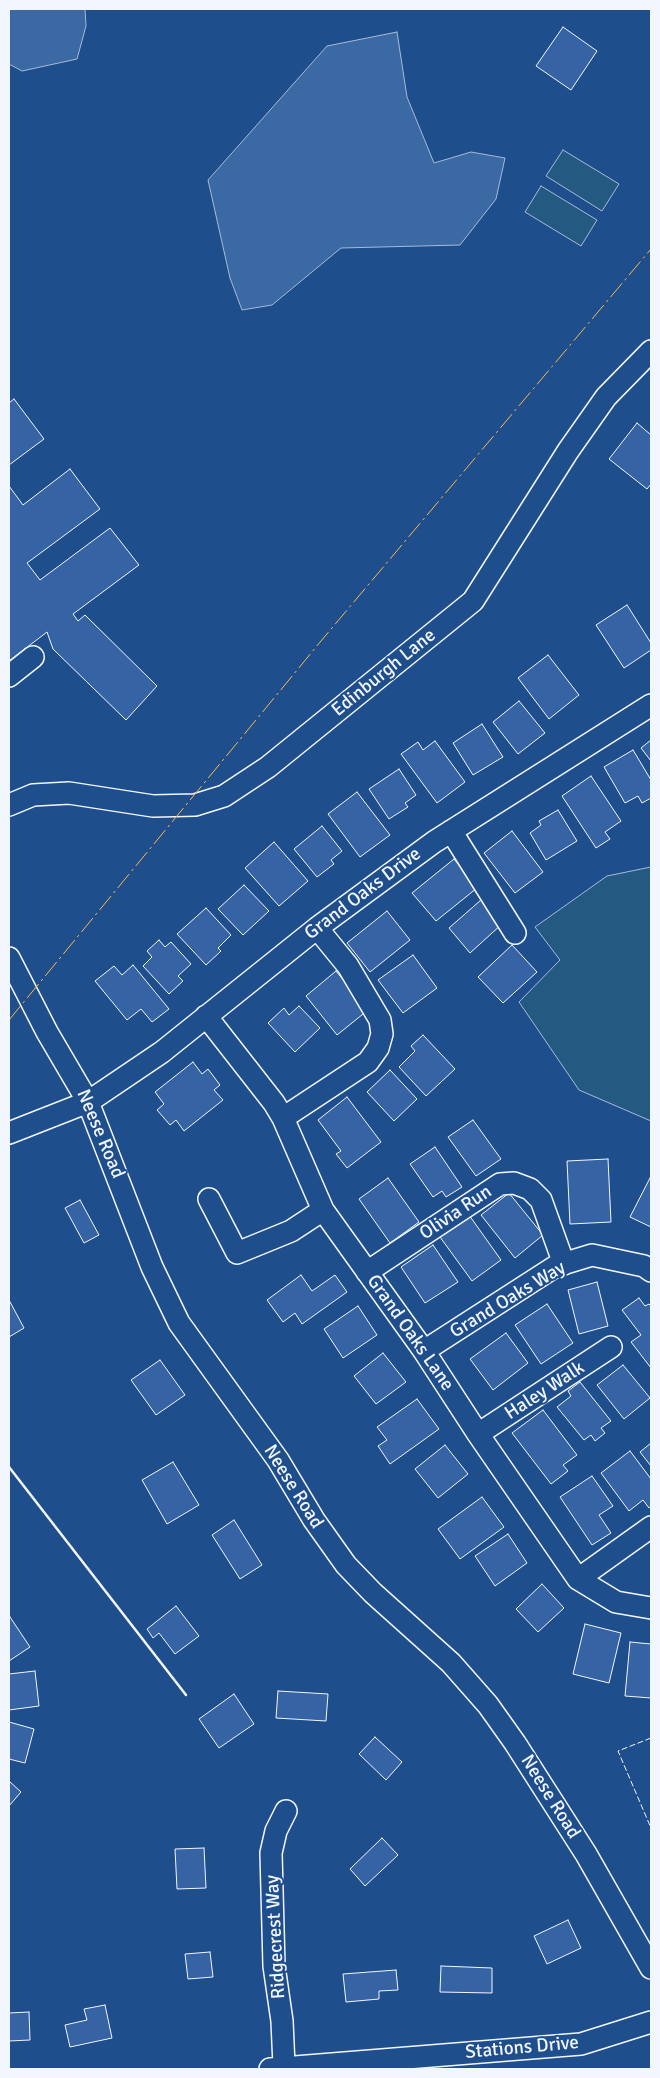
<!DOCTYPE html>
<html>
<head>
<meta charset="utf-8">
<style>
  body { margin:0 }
  #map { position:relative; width:660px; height:2078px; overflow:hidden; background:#1f4e8c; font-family:Signika,sans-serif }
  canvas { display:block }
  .frame { position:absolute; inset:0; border:10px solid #f2f6ff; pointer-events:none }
</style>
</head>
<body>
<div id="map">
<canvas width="660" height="2078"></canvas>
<div class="frame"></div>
</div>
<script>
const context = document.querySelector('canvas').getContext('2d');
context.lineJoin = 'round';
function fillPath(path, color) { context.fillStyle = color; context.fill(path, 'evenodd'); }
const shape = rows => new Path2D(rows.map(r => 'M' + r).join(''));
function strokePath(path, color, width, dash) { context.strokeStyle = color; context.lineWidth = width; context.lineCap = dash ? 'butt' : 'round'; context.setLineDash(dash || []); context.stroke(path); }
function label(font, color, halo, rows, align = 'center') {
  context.font = font + ' Signika,sans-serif'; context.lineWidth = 4; context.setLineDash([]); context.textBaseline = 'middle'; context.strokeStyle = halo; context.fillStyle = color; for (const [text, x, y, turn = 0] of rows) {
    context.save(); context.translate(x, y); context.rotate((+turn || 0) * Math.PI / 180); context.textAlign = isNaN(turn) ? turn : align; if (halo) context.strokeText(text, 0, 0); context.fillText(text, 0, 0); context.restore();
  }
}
const green = shape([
  [563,150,619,184,602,211,546,176,563,150],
  [541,186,597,220,581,246,525,212,541,186],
  [651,867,651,1121,579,1090,519,1002,560,960,535,927,607,876,651,867]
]);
const water = shape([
  [9,9,85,9,86,26,77,59,22,71,9,64,9,9],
  [397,32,407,97,434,163,471,152,505,158,496,199,460,245,341,248,272,305,242,310,230,278,208,180,327,46,397,32]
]);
const building = shape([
  [563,27,597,51,571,90,536,66,563,27],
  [14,399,44,439,9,465,9,403,14,399],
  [637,423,651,435,651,484,647,489,609,459,637,423],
  [70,469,100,509,27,563,40,580,110,528,139,565,73,614,78,621,85,615,157,686,126,720,53,649,47,632,9,661,9,486,23,505,70,469],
  [627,605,651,643,651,650,624,668,596,625,627,605],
  [548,655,579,695,549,719,518,678,548,655],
  [519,701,545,733,518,754,493,722,519,701],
  [482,724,503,757,473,775,453,743,482,724],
  [651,740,651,761,641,748,651,740],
  [435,741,465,782,437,803,401,754,418,742,423,750,435,741],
  [633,750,651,780,651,798,642,803,638,796,625,803,604,767,633,750],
  [399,769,416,795,405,803,408,807,389,819,369,789,399,769],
  [591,776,621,821,605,832,610,839,596,848,562,796,591,776],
  [357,792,390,835,360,857,328,814,357,792],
  [558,810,577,841,546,860,530,833,541,825,539,821,558,810],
  [322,826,342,851,331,860,334,864,317,877,294,849,322,826],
  [512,831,543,872,515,893,484,853,512,831],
  [274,842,308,881,279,906,245,868,274,842],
  [454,859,477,888,436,921,412,893,454,859],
  [244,885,269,911,243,935,218,909,244,885],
  [481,900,502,924,470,953,449,928,481,900],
  [206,908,231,935,218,948,221,951,206,965,177,934,206,908],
  [387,911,410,940,370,972,347,943,387,911],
  [159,940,165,947,171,942,191,964,178,976,183,981,169,994,143,966,152,957,147,951,159,940],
  [512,945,537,972,503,1003,478,977,512,945],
  [413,955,437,988,403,1013,378,980,413,955],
  [133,965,169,1009,152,1022,141,1009,127,1020,95,981,114,966,122,975,133,965],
  [336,971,368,1010,337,1035,306,996,336,971],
  [299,1006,320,1028,295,1052,268,1023,284,1008,289,1015,299,1006],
  [423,1035,455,1069,426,1096,399,1067,415,1051,411,1046,423,1035],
  [193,1062,202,1074,208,1069,220,1085,214,1090,223,1100,184,1131,176,1120,170,1125,157,1110,164,1104,155,1092,193,1062],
  [390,1070,417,1099,394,1121,367,1092,390,1070],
  [347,1097,381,1142,347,1168,336,1154,341,1151,318,1120,347,1097],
  [473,1120,501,1159,476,1176,448,1137,473,1120],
  [435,1147,462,1187,446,1197,442,1191,433,1197,410,1164,435,1147],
  [608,1159,611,1222,570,1224,567,1161,608,1159],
  [388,1178,419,1222,390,1243,359,1199,388,1178],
  [650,1178,651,1179,651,1227,630,1217,650,1178],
  [509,1193,543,1235,515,1258,481,1215,509,1193],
  [80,1200,99,1235,84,1243,65,1208,80,1200],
  [469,1215,501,1260,472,1281,440,1237,469,1215],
  [433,1245,458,1282,425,1303,401,1267,433,1245],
  [301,1275,312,1291,335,1275,347,1292,302,1324,295,1313,283,1322,267,1300,301,1275],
  [597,1282,608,1326,579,1334,568,1290,597,1282],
  [639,1298,645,1306,649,1304,651,1306,651,1368,631,1342,641,1335,622,1310,639,1298],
  [9,1300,24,1328,9,1337,9,1300],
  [547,1304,573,1343,541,1364,515,1325,547,1304],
  [358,1306,377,1335,343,1358,324,1329,358,1306],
  [506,1333,528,1363,493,1390,470,1359,506,1333],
  [383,1353,406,1382,376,1404,354,1376,383,1353],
  [160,1360,185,1395,156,1415,131,1380,160,1360],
  [623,1365,650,1398,624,1419,597,1385,623,1365],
  [580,1382,611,1421,601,1428,605,1433,595,1441,591,1435,584,1440,557,1407,571,1396,568,1391,580,1382],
  [417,1399,439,1429,390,1464,378,1446,387,1440,377,1427,417,1399],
  [543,1410,577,1455,563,1465,568,1471,551,1484,512,1433,543,1410],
  [651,1443,651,1466,640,1452,651,1443],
  [445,1445,468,1474,438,1498,415,1469,445,1445],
  [630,1451,651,1479,651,1506,649,1508,643,1500,629,1511,601,1473,630,1451],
  [173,1462,199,1505,167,1524,142,1480,173,1462],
  [592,1476,613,1506,599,1515,611,1533,592,1545,560,1497,592,1476],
  [482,1497,504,1527,460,1559,438,1529,482,1497],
  [234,1520,262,1565,240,1579,212,1535,234,1520],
  [508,1534,527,1563,495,1586,475,1556,508,1534],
  [542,1584,564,1608,538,1632,516,1609,542,1584],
  [176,1606,199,1636,175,1654,159,1633,153,1638,147,1629,176,1606],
  [10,1617,30,1647,9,1661,9,1618,10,1617],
  [585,1624,621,1633,609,1683,573,1674,585,1624],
  [630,1642,651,1644,651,1698,625,1696,630,1642],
  [35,1671,39,1706,9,1710,9,1674,35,1671],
  [278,1691,328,1694,326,1721,276,1718,278,1691],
  [234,1694,254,1724,219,1748,199,1719,234,1694],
  [9,1722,34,1729,25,1763,9,1759,9,1722],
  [375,1737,402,1762,386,1780,359,1754,375,1737],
  [9,1781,21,1792,9,1806,9,1781],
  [382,1838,398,1855,365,1886,350,1869,382,1838],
  [204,1848,206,1888,177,1889,175,1849,204,1848],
  [568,1920,581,1948,547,1964,534,1936,568,1920],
  [210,1952,213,1977,188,1979,185,1954,210,1952],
  [441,1966,492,1968,492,1993,440,1992,441,1966],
  [396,1970,398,1990,379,1991,379,1999,346,2002,343,1974,396,1970],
  [105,2005,112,2038,70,2047,65,2025,87,2020,84,2009,105,2005],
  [29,2012,30,2040,9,2041,9,2013,29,2012]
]);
const minor = shape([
  [9,676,33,657],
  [9,805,33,795,69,793,153,806,195,805,224,796,268,767,473,601,568,451,606,397,651,351],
  [451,831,515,933],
  [9,958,47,1032,88,1102,152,1267,179,1323,278,1460,314,1520,346,1565,373,1593,451,1663,488,1705,515,1743,586,1854,651,1968],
  [206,1016,274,1103,283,1118,323,1210,424,1351,478,1434,578,1579,616,1602,651,1608],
  [283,1118,368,1062,378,1048,382,1034,380,1020,348,966,317,928],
  [9,1133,88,1102,162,1052,317,928,434,842,651,705],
  [209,1199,237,1253,291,1231,323,1210],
  [367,1272,500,1184,514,1183,530,1189,541,1200,564,1264],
  [424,1351,556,1266,592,1255,644,1266,651,1271],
  [478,1434,611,1347],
  [578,1579,651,1527],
  [284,2066,282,2021,274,1966,271,1853,276,1831,286,1811],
  [270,2069,581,2044,651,2022]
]);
const fence = shape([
  [651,1738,618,1751,651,1828]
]);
const wall = shape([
  [9,1467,186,1695]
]);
const power = shape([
  [9,1020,321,641,651,249]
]);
const streetNames = [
  ["Edinburgh Lane",384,673,-39],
  ["Grand Oaks Drive",363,894,-37],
  ["Neese Road",100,1134,67],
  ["Olivia Run",456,1213,-34],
  ["Grand Oaks Way",508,1300,-31],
  ["Grand Oaks Lane",410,1333,55],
  ["Haley Walk",545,1391,-33],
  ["Neese Road",293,1487,58],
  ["Neese Road",550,1797,58],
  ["Ridgecrest Way",276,1937,-93],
  ["Stations Drive",522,2048,-5]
];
fillPath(green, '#245a82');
strokePath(green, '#a8bbd7', 1);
fillPath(water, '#3b69a3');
strokePath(water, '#a8bbd7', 1);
fillPath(building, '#3563a3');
strokePath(building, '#f2f6ff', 1);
strokePath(minor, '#f2f6ff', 24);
strokePath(minor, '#1f4e8c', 21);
strokePath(fence, '#f2f6ff', 1, [6, 2.5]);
strokePath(wall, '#f2f6ff', 2.5);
strokePath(power, '#ffb74d', 1, [18, 4, 2.5, 4]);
label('19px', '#f2f6ff', '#1f4e8c', streetNames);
</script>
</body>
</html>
